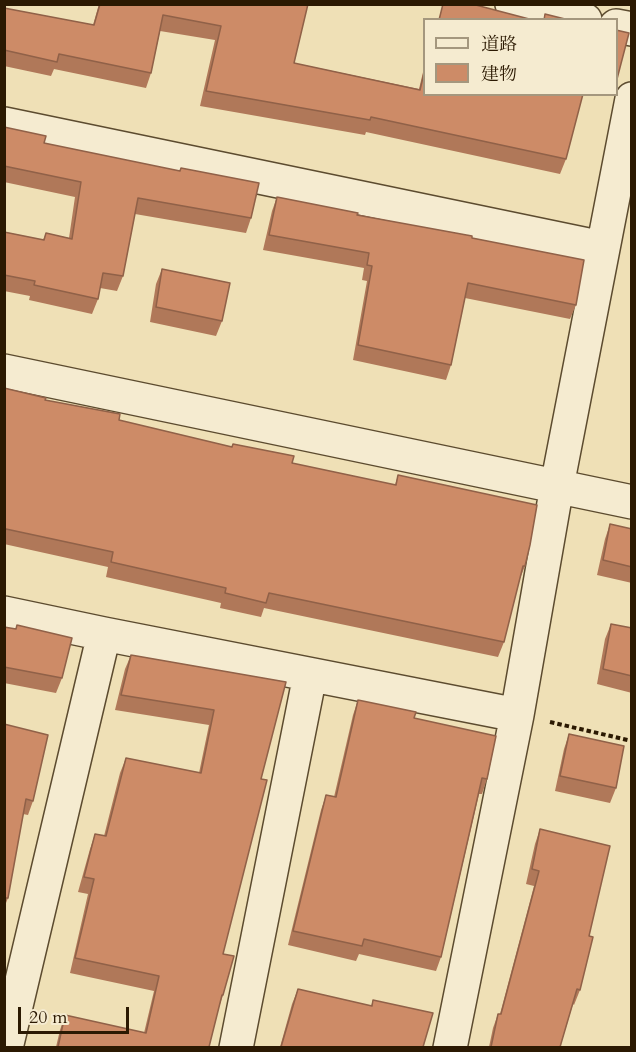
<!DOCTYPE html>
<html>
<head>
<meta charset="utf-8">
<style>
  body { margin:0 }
  #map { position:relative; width:636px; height:1052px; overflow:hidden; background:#efe0b6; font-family:Cardo,"Noto Serif JP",serif }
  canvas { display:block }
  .frame { position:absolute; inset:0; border:6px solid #2b1902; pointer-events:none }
  .legend { position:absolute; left:423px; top:18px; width:195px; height:78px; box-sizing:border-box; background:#f5ebd0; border:2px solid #a4977e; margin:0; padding:8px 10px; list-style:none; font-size:18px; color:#2b1902 }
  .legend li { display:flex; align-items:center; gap:12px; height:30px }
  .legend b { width:30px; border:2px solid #a4977e }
  .scale { position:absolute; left:18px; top:1007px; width:111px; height:27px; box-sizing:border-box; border:3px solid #2b1902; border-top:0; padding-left:8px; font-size:18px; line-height:21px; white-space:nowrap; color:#2b1902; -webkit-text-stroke:4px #f5ebd0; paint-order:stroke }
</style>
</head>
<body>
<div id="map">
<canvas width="636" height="1052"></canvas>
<div class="frame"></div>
<ul class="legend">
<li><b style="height:8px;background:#f5ebd0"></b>道路</li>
<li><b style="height:16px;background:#cd8b67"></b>建物</li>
</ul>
<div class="scale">20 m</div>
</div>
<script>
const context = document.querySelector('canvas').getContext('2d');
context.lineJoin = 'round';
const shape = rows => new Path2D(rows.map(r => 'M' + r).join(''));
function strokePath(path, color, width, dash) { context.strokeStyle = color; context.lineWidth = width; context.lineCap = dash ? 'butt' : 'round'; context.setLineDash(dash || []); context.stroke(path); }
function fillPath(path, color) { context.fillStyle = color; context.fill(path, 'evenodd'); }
const path = shape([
  [550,722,632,741]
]);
const minor = shape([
  [512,4,585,20],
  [616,26,632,29],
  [4,124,602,248],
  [4,371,632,502],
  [4,613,104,634,517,715],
  [6,1048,104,634],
  [236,1048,310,675],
  [450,1048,517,715,557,486,632,99]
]);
const wall = shape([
  [99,4,308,4,294,63,419,89,424,68,424,94,566,159,560,174,366,132,365,135,200,106,215,40,160,31,151,73,146,88,54,69,51,76,4,66,4,8,93,25],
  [4,127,44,143,251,218,246,233,135,214,123,276,117,291,100,288,98,299,92,314,29,300,30,296,4,291,4,232,43,240,46,233,69,238,75,197,4,182],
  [277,197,357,215,472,238,576,305,570,319,465,298,451,365,446,380,353,360,367,281,362,280,364,268,263,250,272,211],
  [162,269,222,321,216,336,150,322,156,284],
  [4,388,45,400,119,420,292,463,395,485,398,475,525,566,519,581,504,642,498,657,264,608,261,617,220,608,221,603,106,577,108,567,4,544],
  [610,524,632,529,632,583,597,575,605,539],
  [611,624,632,628,632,693,597,684,605,639],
  [4,627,62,678,56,693,4,683],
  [131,655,286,682,261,779,223,954,223,995,218,1010,209,1047,56,1047,60,1030,65,1015,144,1033,154,991,70,973,88,894,78,892,90,849,95,834,104,836,120,773,126,758,199,773,209,725,115,710,125,669],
  [358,700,414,718,487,779,482,794,479,794,441,957,436,971,359,954,356,961,288,945,321,810,326,795,334,797,353,715],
  [4,724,33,801,28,815,23,814,8,898,4,908],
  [569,734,616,788,610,803,555,791,564,749],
  [540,829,589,936,580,990,574,1005,573,1004,560,1047,489,1047,493,1028,498,1014,500,1014,534,886,526,884,535,844],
  [298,989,371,1006,373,1000,423,1047,280,1047,292,1004]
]);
const building = shape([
  [100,4,308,4,294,63,420,90,424,73,424,94,583,94,566,159,371,117,370,120,206,91,221,26,163,15,151,73,59,54,57,62,4,50,4,8,94,25,100,4],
  [443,4,472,4,533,20,439,20,443,4],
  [545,14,569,20,544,20,545,14],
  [616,30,629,33,617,79,616,79,616,30],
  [4,127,46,136,44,143,180,171,181,168,259,183,251,218,138,198,123,276,103,273,98,299,34,285,35,281,4,275,4,232,44,240,46,233,72,239,81,182,4,166,4,127],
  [277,197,358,213,357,215,472,236,472,238,584,260,576,305,468,283,451,365,358,345,372,266,367,265,369,253,269,235,277,197],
  [162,269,230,283,222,321,156,307,162,269],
  [4,388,46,398,45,400,120,414,119,420,232,447,233,444,294,456,292,463,396,485,398,475,537,505,530,545,525,566,523,566,504,642,269,593,266,603,225,593,226,588,111,562,113,552,6,529,4,533,4,388],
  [610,524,632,529,632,567,603,560,610,524],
  [611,624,632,628,632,676,603,669,611,624],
  [17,625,72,638,62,678,4,667,4,627,16,629,17,625],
  [131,655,286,682,261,779,267,780,223,954,234,956,223,995,222,995,209,1047,58,1047,65,1015,146,1033,159,976,75,958,94,879,84,877,95,834,106,836,126,758,201,773,214,710,121,695,131,655],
  [358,700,416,712,414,718,496,736,487,779,482,778,441,957,364,939,362,946,293,931,326,795,336,797,358,700],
  [4,724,48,735,33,801,26,799,8,898,4,898,4,724],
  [569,734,624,746,616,788,560,776,569,734],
  [540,829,610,846,589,936,593,937,580,990,577,989,560,1047,491,1047,498,1014,501,1014,539,871,532,869,540,829],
  [298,989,372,1006,373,1000,433,1013,423,1047,281,1047,298,989]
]);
strokePath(minor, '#5c4b2f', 36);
strokePath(path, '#2b1902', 4, [4.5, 3]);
strokePath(minor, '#f5ebd0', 33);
fillPath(wall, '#b07859');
fillPath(building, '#cd8b67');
strokePath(building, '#906148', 1.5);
</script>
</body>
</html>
